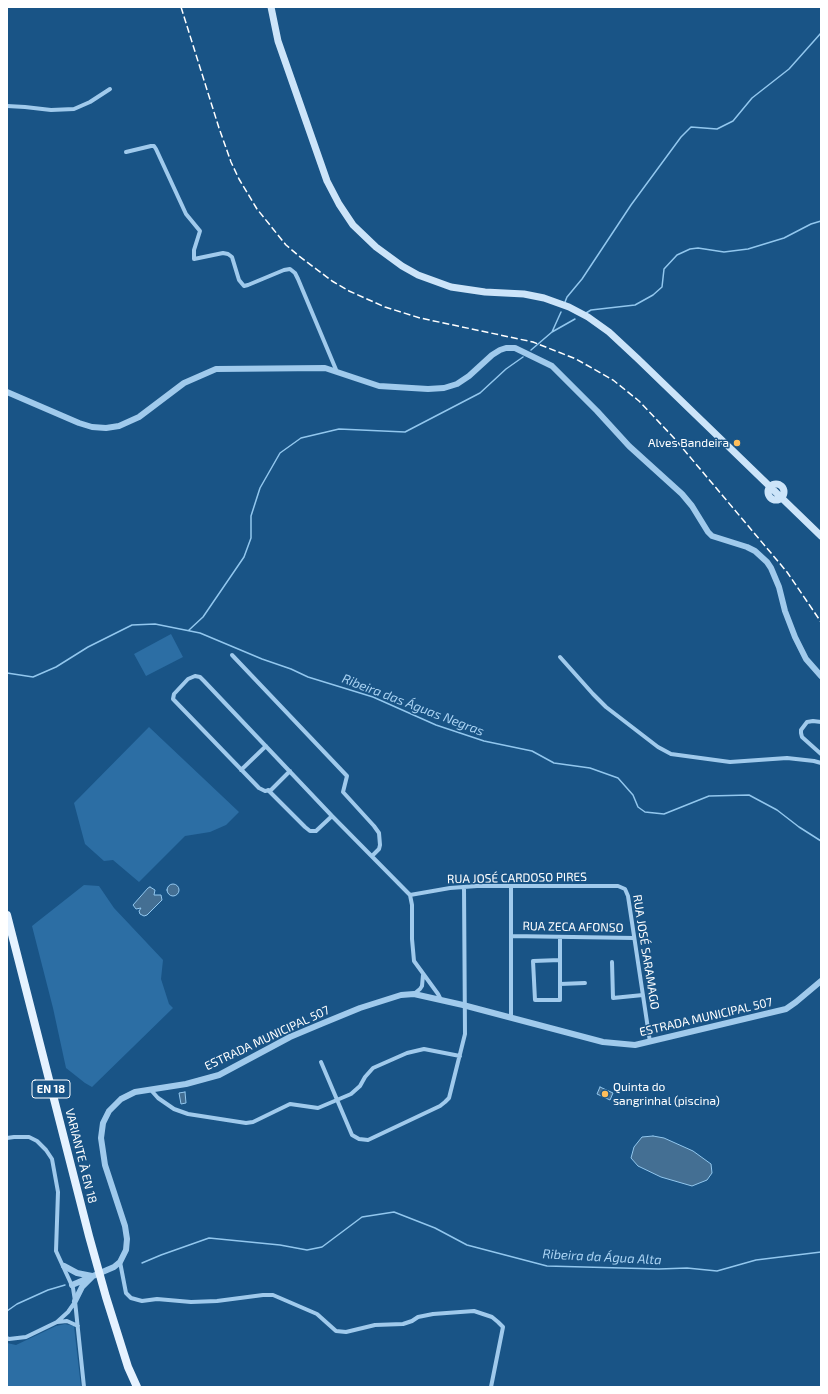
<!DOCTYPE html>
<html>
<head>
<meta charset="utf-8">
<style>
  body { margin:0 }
  #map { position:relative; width:828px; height:1394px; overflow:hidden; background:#195486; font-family:"Exo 2",sans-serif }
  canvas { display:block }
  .frame { position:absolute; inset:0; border:8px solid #fff; pointer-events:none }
</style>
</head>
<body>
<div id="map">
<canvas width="828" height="1394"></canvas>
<div class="frame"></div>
</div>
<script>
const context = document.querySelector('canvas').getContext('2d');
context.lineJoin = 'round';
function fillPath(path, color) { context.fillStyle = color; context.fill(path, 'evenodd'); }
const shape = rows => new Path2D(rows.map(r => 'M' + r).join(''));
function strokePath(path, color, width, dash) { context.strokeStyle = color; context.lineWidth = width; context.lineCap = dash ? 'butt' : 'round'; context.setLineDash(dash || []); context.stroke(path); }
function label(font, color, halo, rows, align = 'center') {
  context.font = font + ' "Exo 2",sans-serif'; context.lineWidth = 3; context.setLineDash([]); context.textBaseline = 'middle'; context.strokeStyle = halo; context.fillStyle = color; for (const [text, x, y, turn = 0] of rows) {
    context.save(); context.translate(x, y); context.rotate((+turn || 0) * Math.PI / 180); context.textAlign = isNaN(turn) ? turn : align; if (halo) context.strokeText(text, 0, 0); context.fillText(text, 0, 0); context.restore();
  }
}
const green = shape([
  [171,634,183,657,146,676,134,654],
  [149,727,239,812,226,825,210,832,185,836,139,882,113,860,104,861,85,844,74,803],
  [84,885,99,886,114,908,163,960,161,979,169,1004,173,1008,92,1087,85,1083,66,1068,53,1008,32,926],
  [65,1324,74,1326,81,1387,7,1387,7,1343,16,1345,56,1326]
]);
const water = shape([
  '167 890a6 6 0 1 1 12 0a6 6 0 1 1-12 0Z',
  [150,887,155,890,154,895,161,895,162,900,147,915,144,916,140,914,139,911,141,908,136,909,133,905,148,888,150,887],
  [600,1087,613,1093,610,1100,597,1094,600,1087],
  [185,1092,186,1103,181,1104,179,1093,185,1092],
  [653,1136,664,1138,693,1151,711,1164,712,1173,707,1180,692,1186,661,1177,638,1166,631,1158,634,1147,642,1137,653,1136]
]);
const stream = shape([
  [565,302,567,297,582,279,631,205,681,137,691,127,717,129,733,121,752,98,789,69,821,33],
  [586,313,591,310,635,305,653,295,662,287,664,269,677,255,690,249,698,248,724,252,748,249,784,238,811,224,821,221],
  [552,332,561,312],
  [531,350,552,332,575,319],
  [189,630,203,617,244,557,251,538,251,516,260,488,280,453,301,438,339,429,405,432,480,393,506,369,523,357],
  [7,673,33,677,56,667,88,647,132,625,155,624,200,633,262,659,291,669,308,677,373,697,436,725,484,741,532,751,554,763,590,768,618,778,633,795,638,807,645,812,664,814,709,796,749,795,777,810,799,827,821,841],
  [142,1263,161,1255,209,1238,280,1245,307,1250,322,1247,362,1217,394,1212,435,1228,467,1245,547,1266,659,1269,687,1268,717,1271,756,1260,821,1252],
  [7,1311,17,1304,48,1290,65,1285]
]);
const minor = shape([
  [7,106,25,107,51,110,74,109,90,102,110,89],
  [126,152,151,146,154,146,156,149,186,214,200,231,194,250,194,259,223,253,228,254,232,257,239,280,244,286,248,285,284,270,290,269,295,273,298,279,337,372],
  [232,655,347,776,343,792,374,826,379,833,380,845,379,849,372,856],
  [560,657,593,694,606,707,658,747,671,754,730,762,787,758,814,761,821,763],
  [821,722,813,721,807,722,801,730,801,733,802,737,821,754],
  [241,770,266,746],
  [268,790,305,827,310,831,316,831,332,816,204,681,200,677,195,676,188,679,174,694,173,699,259,788,265,791,271,790,290,771],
  [332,816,410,895,412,905,412,939,414,961,438,994,441,1000],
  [410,895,450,888,477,886,618,886,625,889,628,896,650,1042],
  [511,936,634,938],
  [560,960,533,961,535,1000,560,1000,560,937],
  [612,962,613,998,643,995],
  [560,984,585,983],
  [414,994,420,989,422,986,423,975],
  [511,1018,511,887],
  [321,1062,352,1135,359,1139,368,1140,440,1106,445,1102,449,1098,465,1034,464,887],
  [150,1089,158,1098,174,1109,188,1114,246,1123,253,1122,290,1104,318,1108,351,1094,360,1086,365,1077,373,1068,407,1053,424,1049,460,1056],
  [7,1138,14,1137,29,1137,37,1141,46,1150,52,1159,58,1192,56,1251,73,1288,75,1301,84,1387],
  [120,1262,126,1293,131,1298,142,1301,157,1299,191,1302,217,1301,263,1295,273,1295,317,1314,336,1331,346,1332,375,1325,403,1324,412,1321,418,1317,433,1314,474,1311,492,1317,498,1322,503,1327,491,1387],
  [57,1322,67,1321,78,1326],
  [7,1338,9,1339,26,1337,57,1322,68,1312,75,1302]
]);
const tertiary = shape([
  [7,392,79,423,92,427,106,428,119,426,139,417,184,383,216,369,325,368,379,386,428,389,444,388,457,384,469,376,492,355,500,350,506,348,515,348,552,366,597,411,629,446,682,494,692,506,708,532,712,536,747,547,755,551,767,562,771,568,779,587,785,611,795,637,806,659,821,676],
  [64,1266,77,1273,92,1276],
  [72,1285,114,1267,120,1262,126,1250,127,1239,125,1226,105,1165,101,1138,103,1123,109,1111,121,1099,135,1092,186,1084,219,1075,290,1037,321,1024,360,1008,401,995,414,994,463,1005,603,1042,635,1045,786,1009,796,1002,821,981],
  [75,1301,82,1287,91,1278]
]);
const secondary = shape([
  [271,7,278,41,327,181,339,204,353,225,376,247,402,266,418,275,451,287,485,292,524,294,544,298,569,307,588,317,609,332,638,359,821,536],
  '768 492a8 8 0 1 1 16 0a8 8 0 1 1-16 0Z'
]);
const primary = shape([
  [7,915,89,1236,106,1297,128,1367,137,1387]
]);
const rail = shape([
  [181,7,219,128,231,162,239,179,257,209,286,245,299,256,332,281,349,291,385,307,420,318,533,342,576,359,613,380,639,401,674,438,787,572,821,622]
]);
const markers = [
  [737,443,4,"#ffbe5b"],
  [605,1094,4,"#ffbe5b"]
];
const shields = [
  [51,1089,38]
];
const shieldNames = [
  ["EN 18",51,1089]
];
const poiNames = [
  ["Alves Bandeira",729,443],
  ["Quinta do",613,1087,"left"],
  ["sangrinhal (piscina)",613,1101,"left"]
];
const streetNames = [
  ["RUA JOSÉ CARDOSO PIRES",517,878,-1],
  ["RUA ZECA AFONSO",573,927,1],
  ["RUA JOSÉ SARAMAGO",646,952,81],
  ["ESTRADA MUNICIPAL 507",706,1017,-13],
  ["ESTRADA MUNICIPAL 507",267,1038,-25],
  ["VARIANTE À EN 18",81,1156,76]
];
const waterNames = [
  ["Ribeira das Águas Negras",413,705,21],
  ["Ribeira da Água Alta",602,1257,3]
];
fillPath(green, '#2c6ea4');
fillPath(water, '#446f93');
strokePath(water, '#92c7ee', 1);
strokePath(stream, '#92c7ee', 1.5);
strokePath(minor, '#a0caec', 4);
strokePath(tertiary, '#a0caec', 6);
strokePath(secondary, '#cce4f9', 7);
strokePath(primary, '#e5f2ff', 8);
strokePath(rail, '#fff', 1.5, [7, 3]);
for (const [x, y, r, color] of markers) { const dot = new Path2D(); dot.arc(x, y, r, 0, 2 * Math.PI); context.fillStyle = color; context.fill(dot); strokePath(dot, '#195486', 1.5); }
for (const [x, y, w] of shields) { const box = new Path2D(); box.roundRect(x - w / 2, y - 9, w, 18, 3); context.fillStyle = '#195486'; context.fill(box); strokePath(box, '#fff', 1); }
label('bold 11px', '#fff', null, shieldNames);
label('12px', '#fff', '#195486', poiNames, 'right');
label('12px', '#fff', '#195486', streetNames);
label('italic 13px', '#abd4f4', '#195486', waterNames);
</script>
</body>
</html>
